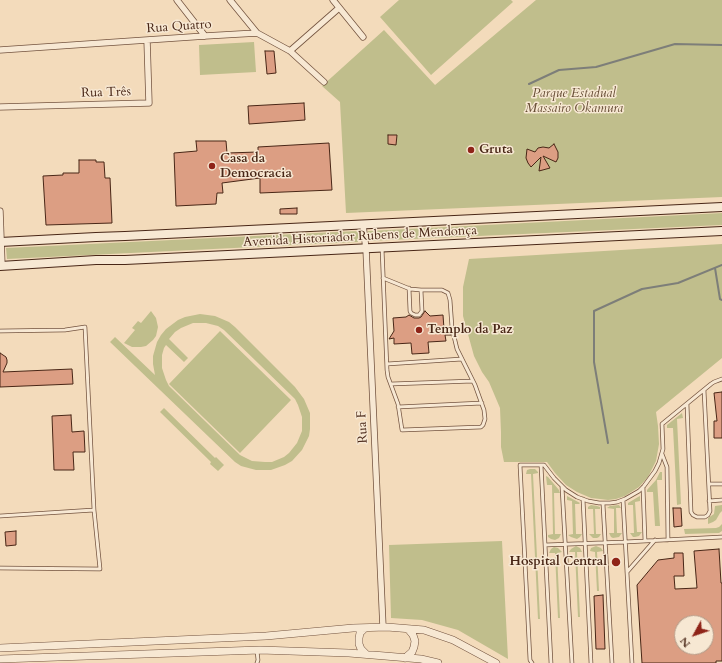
<!DOCTYPE html>
<html>
<head>
<meta charset="utf-8">
<style>
  body { margin:0 }
  #map { position:relative; width:722px; height:663px; overflow:hidden; background:#f3dbbb; font-family:Cardo,serif }
  canvas { display:block }
  .north { position:absolute; left:674px; top:615px; width:40px; height:40px; box-sizing:border-box; background:#f7e8d3; border:1px solid #b19a87; border-radius:50%; rotate:230deg; font-size:11px; font-weight:700; line-height:16px; text-align:center; color:#482616 }
  .north::after { content:''; display:block; margin:auto; width:14px; height:18px; background:#8f2418; clip-path:polygon(50% 0,100% 100%,50% 72%,0 100%) }
</style>
</head>
<body>
<div id="map">
<canvas width="722" height="663"></canvas>
<div class="north">N</div>
</div>
<script>
const context = document.querySelector('canvas').getContext('2d');
context.lineJoin = 'round';
function fillPath(path, color) { context.fillStyle = color; context.fill(path, 'evenodd'); }
const shape = rows => new Path2D(rows.map(r => 'M' + r).join(''));
function strokePath(path, color, width, dash) { context.strokeStyle = color; context.lineWidth = width; context.lineCap = dash ? 'butt' : 'round'; context.setLineDash(dash || []); context.stroke(path); }
function label(font, color, halo, rows, align = 'center') {
  context.font = font + ' Cardo,serif'; context.lineWidth = 3; context.setLineDash([]); context.textBaseline = 'middle'; context.strokeStyle = halo; context.fillStyle = color; for (const [text, x, y, turn = 0] of rows) {
    context.save(); context.translate(x, y); context.rotate((+turn || 0) * Math.PI / 180); context.textAlign = isNaN(turn) ? turn : align; if (halo) context.strokeText(text, 0, 0); context.fillText(text, 0, 0); context.restore();
  }
}
const green = shape([
  [399,0,511,0,513,2,431,75,380,17],
  [536,0,722,0,722,197,346,213,340,102,322,86,384,30,435,85],
  [254,42,256,72,200,75,199,45],
  [722,213,722,225,369,241,368,231],
  [358,231,358,242,7,259,6,248],
  [722,244,722,358,656,412,658,426,659,444,656,461,648,477,639,487,625,496,616,499,608,500,600,499,591,498,577,492,566,485,555,473,547,462,504,462,501,447,501,432,500,408,489,382,482,372,474,356,463,316,463,287,469,259],
  [151,311,156,318,158,327,156,336,153,340,146,346,141,347,132,347,124,343,135,330,132,328,138,321,141,323],
  [200,314,215,316,229,322,235,327,295,387,304,399,310,413,310,429,309,436,302,450,292,461,285,465,271,470,256,470,241,466,235,462,110,342,115,337,155,375,153,364,153,356,157,342,161,335,166,329,178,320,185,317],
  [193,323,206,323,218,326,224,330,295,399,298,405,302,417,302,431,297,443,289,453,284,457,272,462,265,462,252,461,240,455,169,386,166,380,162,368,162,355,164,348,166,345,184,362,188,358,169,339,175,332,181,328],
  [220,331,291,400,240,453,169,384],
  [164,408,215,458,216,457,224,465,218,471,210,464,211,462,160,412],
  [682,413,683,418,677,419,681,504,677,505,673,428,667,428,667,425],
  [530,469,535,469,538,472,538,473,533,474,540,619,538,619,531,474,526,474,527,470],
  [660,472,662,472,662,480,657,480,660,526,655,526,653,492,647,492,647,490,656,480],
  [546,476,548,477,559,490,560,493,554,493,555,534,561,534,559,538,555,540,551,539,548,537,548,535,553,534,552,485,547,485],
  [567,496,580,503,579,504,575,504,576,534,582,534,580,537,577,539,571,537,568,535,573,534,572,501,567,500],
  [640,496,640,501,635,502,637,532,642,532,639,536,635,537,633,537,630,533,634,533,633,505,628,505,628,503,638,497],
  [591,505,597,506,600,507,600,509,595,509,596,534,601,534,599,537,597,538,593,538,589,534,594,534,593,509,588,509,588,507],
  [619,505,621,508,616,508,617,533,622,533,619,537,613,538,611,537,609,533,614,533,614,509,607,508,610,506],
  [722,505,722,511,720,513,716,520,713,522,708,524,708,518,714,514,715,506],
  [722,524,722,531,719,533,685,534,684,529,716,528,719,527],
  [502,541,508,659,458,630,422,620,391,618,389,545],
  [576,546,580,548,582,552,577,552,580,617,578,617,575,552,569,552,571,549],
  [596,546,601,548,603,551,597,552,599,591,597,591,595,552,590,551,591,548],
  [554,547,558,548,562,552,557,553,560,618,558,618,555,553,549,553,551,549]
]);
const stream = shape([
  [529,84,559,70,596,67,675,44,722,45],
  [715,268,720,299,722,300],
  [608,443,594,362,594,311,642,289,678,283,722,265]
]);
const building = shape([
  [265,51,274,51,276,73,267,74,265,51],
  [304,103,305,120,249,124,248,106,304,103],
  [388,135,397,135,396,145,388,144,388,135],
  [196,141,226,141,227,153,258,152,258,147,329,143,332,190,260,193,260,178,222,183,223,193,217,193,216,204,176,206,174,153,197,151,196,141],
  [554,144,558,152,558,158,556,162,543,156,550,168,539,171,541,157,531,167,528,163,526,158,527,149,535,152,538,148,543,147,549,148,554,144],
  [79,160,96,160,96,162,104,162,105,178,110,178,112,223,46,225,43,176,63,175,63,173,79,173,79,160],
  [297,208,297,214,280,214,280,209,297,208],
  [425,311,430,316,443,315,444,329,451,335,445,335,446,341,428,342,429,353,412,354,411,343,394,344,394,338,389,339,394,331,393,318,406,317,409,315,414,318,419,318,421,317,425,311],
  [0,353,6,357,7,360,7,363,3,372,72,369,73,384,0,387,0,353],
  [722,392,722,438,714,438,714,421,717,421,714,393,722,392],
  [71,415,72,432,84,431,85,452,73,452,74,470,54,470,52,416,71,415],
  [673,508,681,508,682,526,674,527,673,508],
  [16,531,16,545,6,546,5,532,16,531],
  [719,549,721,583,722,583,722,661,716,661,716,663,642,663,637,585,658,560,674,558,674,553,683,553,684,576,674,576,675,589,697,588,694,551,719,549],
  [682,623,706,623,706,647,682,647,682,623],
  [603,595,605,649,596,649,594,596,603,595]
]);
const service = shape([
  [382,248,387,370,388,377,398,404,402,430,481,427,483,425,485,419,484,410,475,385,457,349,452,328,450,300,448,293,442,290,421,290,410,289,383,278],
  [409,288,410,311,411,313,415,315,419,315,422,311,421,290],
  [0,331,65,330,85,327,94,510],
  [387,364,462,359],
  [391,384,473,381],
  [687,404,691,512,693,515,697,517,705,517,708,515,710,511,704,390],
  [398,407,482,403],
  [662,454,667,467,668,540],
  [541,465,551,663],
  [709,484,722,484],
  [562,487,572,663],
  [643,487,645,541],
  [583,499,591,663],
  [623,500,632,663],
  [709,501,722,500],
  [603,504,612,663],
  [0,516,94,510,100,569,0,568],
  [545,545,625,542,722,537],
  [627,572,655,540],
  [257,663,258,660,257,651],
  [532,663,530,660,520,465,544,465,554,478,566,490,577,497,588,501,599,503,610,503,617,502,625,499,639,491,644,486,655,471,659,463,663,449,662,424,711,384,714,382,722,379]
]);
const minor = shape([
  [177,0,205,36],
  [230,0,257,33],
  [333,0,363,37],
  [0,50,205,36,257,33,290,51,339,8],
  [290,51,324,82],
  [0,107,149,103,147,40],
  [0,211,2,266],
  [363,225,366,249,383,627]
]);
const tertiary = shape([
  [365,628,360,633,359,638,359,644,361,649,366,654],
  [0,648,266,636,353,628,387,627,424,630,453,640,496,663],
  [405,658,412,652,414,647,415,641,413,635,408,629],
  [0,659,260,650,349,653,421,659,438,663]
]);
const secondary = shape([
  [0,242,96,237,125,236,722,207],
  [0,266,96,260,125,260,722,231]
]);
const markers = [
  [471,150,4,"#8f2418"],
  [212,166,4,"#8f2418"],
  [419,330,4,"#8f2418"],
  [616,562,5,"#8f2418"]
];
const streetNames = [
  ["Rua Quatro",179,27,-4],
  ["Rua Três",106,93,-2],
  ["Avenida Historiador Rubens de Mendonça",360,237,-3],
  ["Rua F",363,427,-93]
];
const parkNames = [
  ["Parque Estadual",574,94],
  ["Massairo Okamura",574,109]
];
const poiNames = [
  ["Gruta",479,150],
  ["Casa da",220,159],
  ["Democracia",220,174],
  ["Templo da Paz",427,330],
  ["Hospital Central",607,562,"right"]
];
fillPath(green, '#c0be8c');
strokePath(stream, '#7d7e79', 2);
fillPath(building, '#dc9e83');
strokePath(building, '#482616', 1);
strokePath(service, '#73533f', 4.5);
strokePath(minor, '#73533f', 7);
strokePath(tertiary, '#73533f', 8);
strokePath(secondary, '#482616', 10);
strokePath(service, '#f7e8d3', 3);
strokePath(minor, '#f7e8d3', 5.5);
strokePath(tertiary, '#f7e8d3', 7);
strokePath(secondary, '#f7e8d3', 8);
for (const [x, y, r, color] of markers) { const dot = new Path2D(); dot.arc(x, y, r, 0, 2 * Math.PI); context.fillStyle = color; context.fill(dot); strokePath(dot, '#f7e8d3', 1.5); }
label('13px', '#482616', '#f7e8d3', streetNames);
label('italic 13px', '#664c34', '#f7e8d3', parkNames);
label('bold 13px', '#482616', '#f7e8d3', poiNames, 'left');
</script>
</body>
</html>
